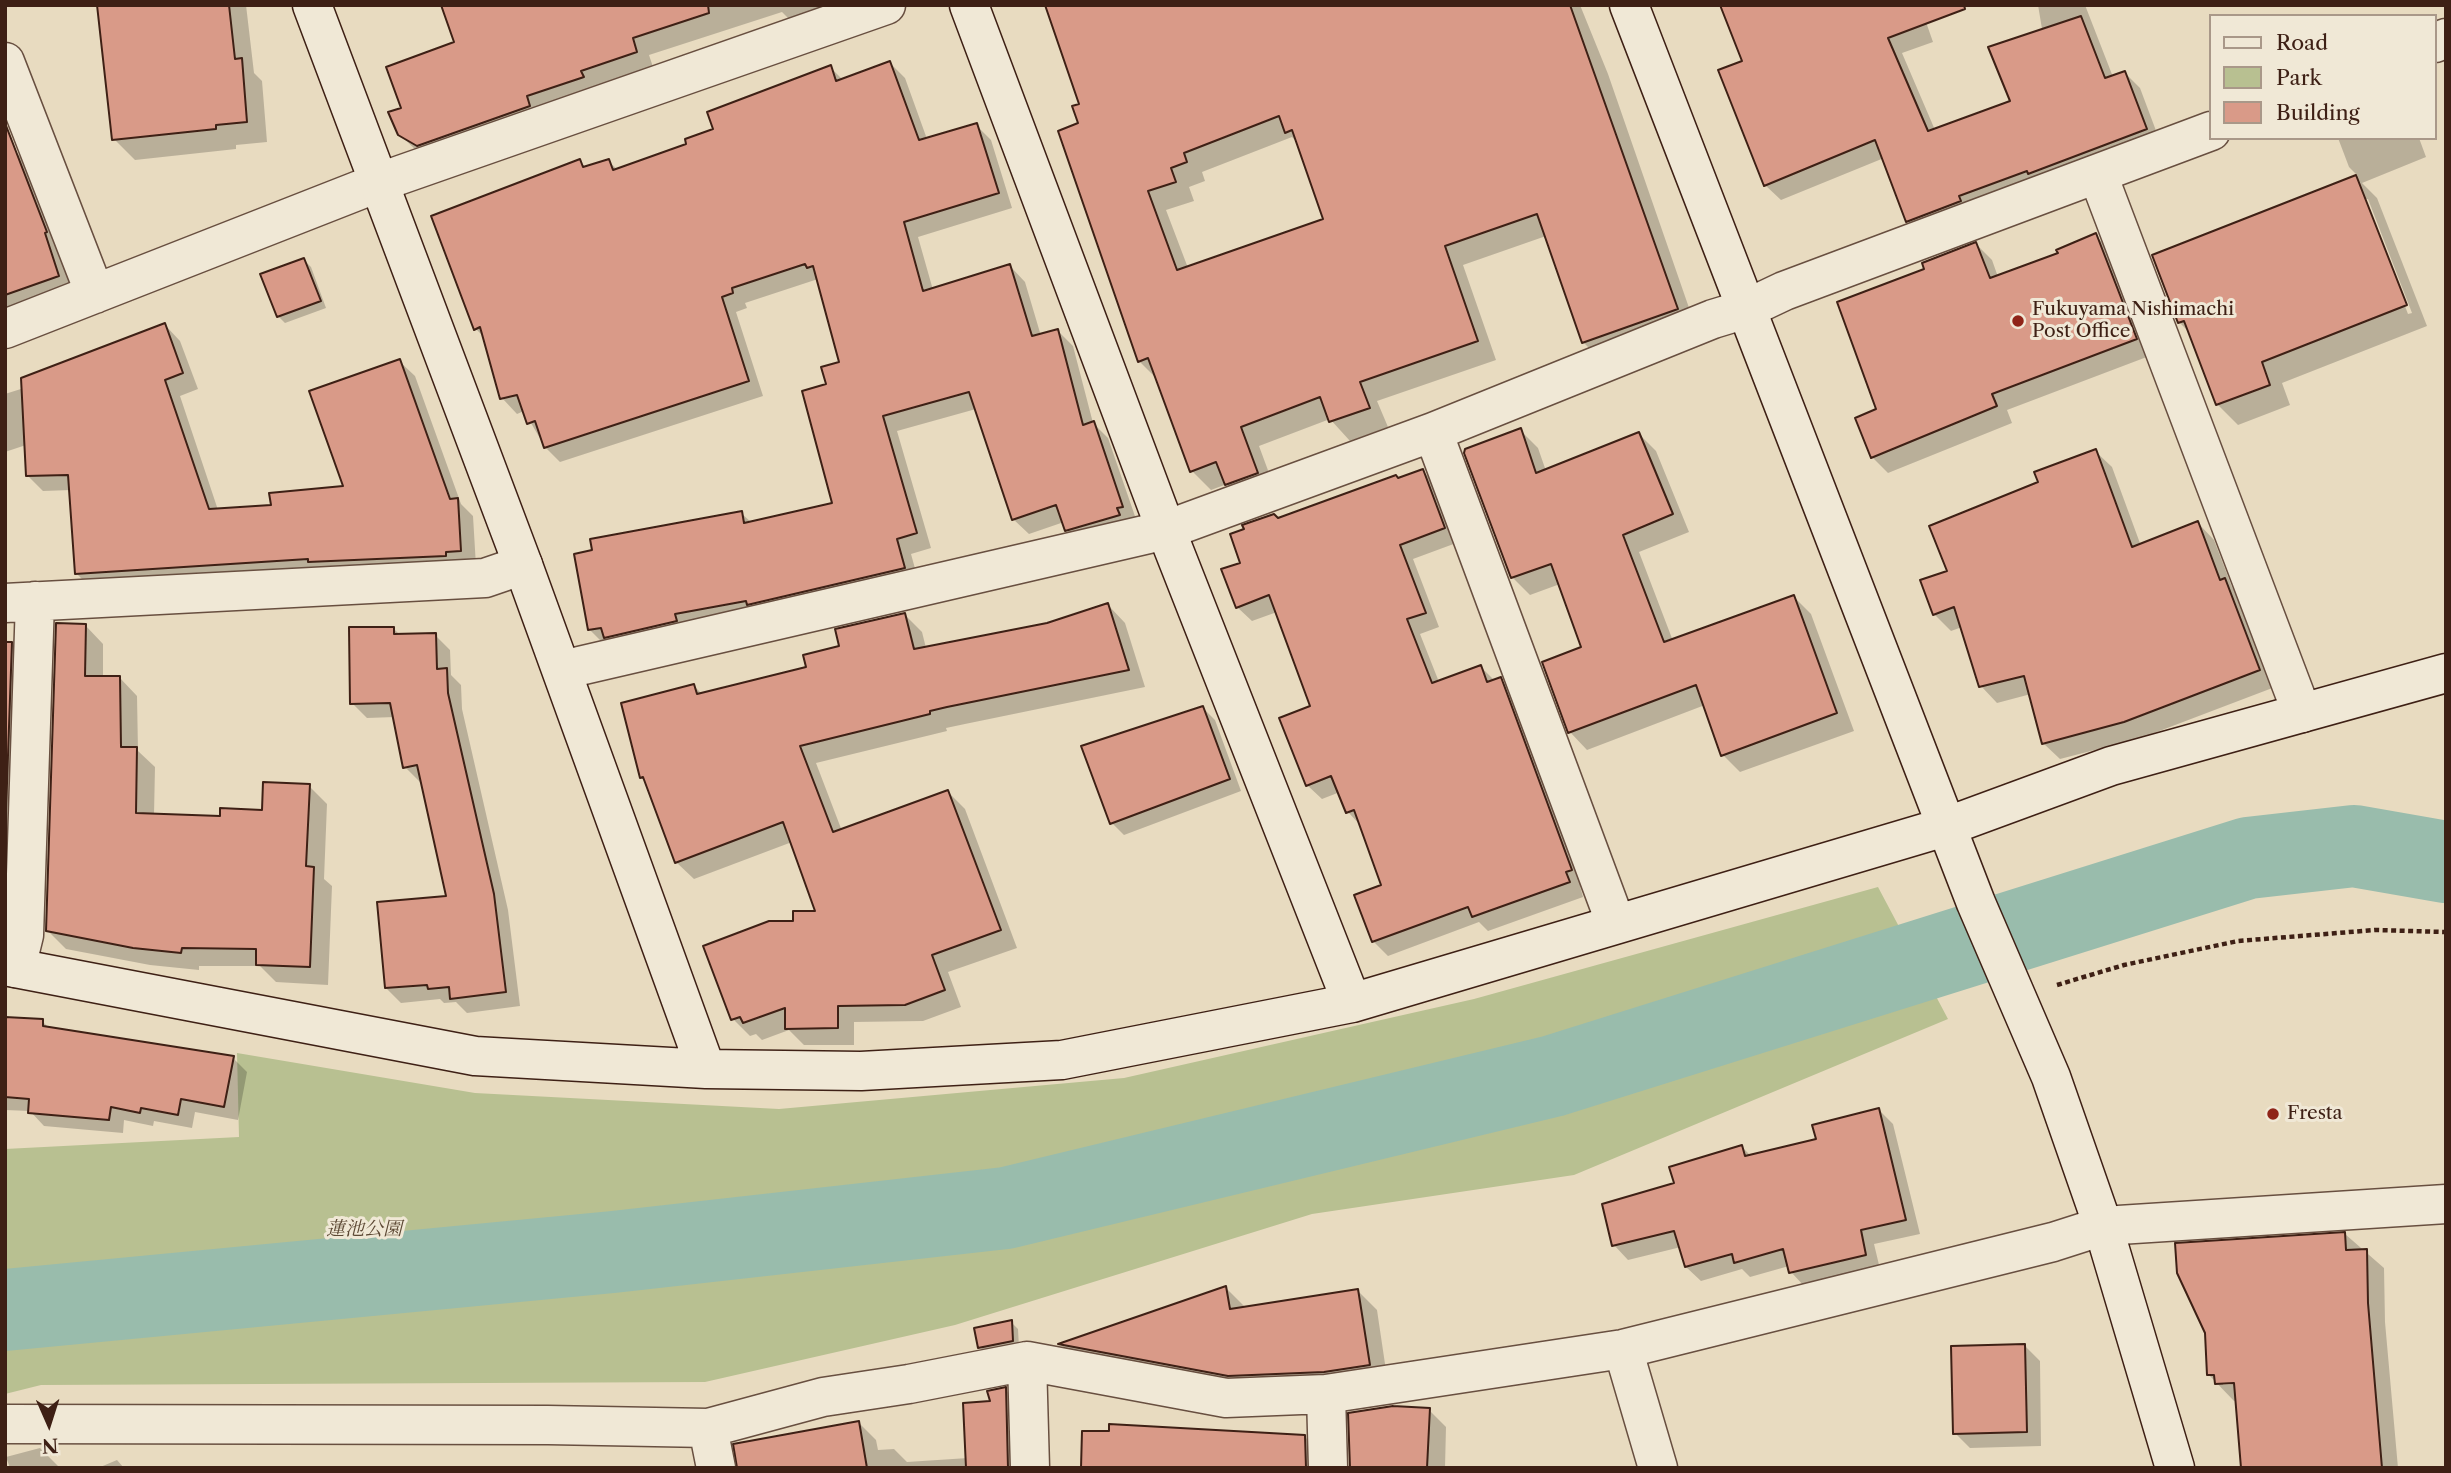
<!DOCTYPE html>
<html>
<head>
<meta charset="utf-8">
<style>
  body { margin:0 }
  #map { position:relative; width:2451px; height:1473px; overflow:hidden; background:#e8dbc0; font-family:"Libre Caslon Text",serif }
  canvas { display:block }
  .frame { position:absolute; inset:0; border:7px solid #3e2015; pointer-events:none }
  .legend { position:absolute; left:2209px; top:14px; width:228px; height:126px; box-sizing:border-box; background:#f0e8d6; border:2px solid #a99889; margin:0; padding:9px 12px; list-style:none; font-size:21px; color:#3e2015 }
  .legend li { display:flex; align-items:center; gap:14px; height:35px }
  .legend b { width:35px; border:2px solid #a99889 }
  .north { position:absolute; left:14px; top:1389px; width:70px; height:70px; -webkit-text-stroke:5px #f0e8d6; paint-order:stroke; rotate:177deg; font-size:19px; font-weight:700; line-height:28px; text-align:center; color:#3e2015 }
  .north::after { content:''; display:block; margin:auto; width:24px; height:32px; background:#3e2015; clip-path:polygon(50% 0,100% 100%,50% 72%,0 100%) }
</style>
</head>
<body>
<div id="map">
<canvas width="2451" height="1473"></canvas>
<div class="frame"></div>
<ul class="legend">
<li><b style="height:9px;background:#f0e8d6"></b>Road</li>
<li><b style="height:19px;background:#b8c091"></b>Park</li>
<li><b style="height:19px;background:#d99a88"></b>Building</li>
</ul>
<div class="north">N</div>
</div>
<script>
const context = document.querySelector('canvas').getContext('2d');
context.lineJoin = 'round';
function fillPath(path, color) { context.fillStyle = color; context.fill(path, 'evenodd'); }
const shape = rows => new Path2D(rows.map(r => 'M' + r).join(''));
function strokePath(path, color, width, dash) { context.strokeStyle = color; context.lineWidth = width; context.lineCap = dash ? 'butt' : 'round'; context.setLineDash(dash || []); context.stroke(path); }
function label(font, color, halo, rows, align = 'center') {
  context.font = font + ' "Libre Caslon Text","Noto Serif JP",serif'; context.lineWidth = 6; context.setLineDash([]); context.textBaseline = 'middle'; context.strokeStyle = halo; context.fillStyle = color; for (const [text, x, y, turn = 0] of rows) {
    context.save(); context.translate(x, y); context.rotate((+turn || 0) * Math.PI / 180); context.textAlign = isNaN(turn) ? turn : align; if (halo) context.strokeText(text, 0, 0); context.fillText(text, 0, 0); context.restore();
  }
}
const green = shape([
  [1878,887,1948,1019,1574,1175,1312,1214,955,1325,705,1382,41,1385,5,1394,5,1149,239,1137,237,1053,475,1093,779,1109,1124,1078,1474,999]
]);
const shadow = shape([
  [99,5,246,5,254,73,262,81,267,142,236,145,236,149,135,160,114,139],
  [445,5,864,5,800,30,782,12,649,55,654,70,418,152,399,134,403,109,457,43],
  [1047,5,1580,5,1608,74,1696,328,1602,361,1583,342,1546,236,1463,265,1496,360,1377,401,1388,427,1350,441,1330,419,1259,446,1276,492,1246,503,1227,484,1211,490,1192,471,1158,380,1139,361,1080,124,1081,105],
  [1292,137,1298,143,1325,220,1188,268,1166,210,1194,201,1189,187,1205,181,1202,172],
  [1920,5,1933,42,1902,53,1935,130,2012,102,1991,48,2042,29,2038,5,2085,5,2113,77,2125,73,2140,88,2161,144,1923,236,1908,221,1884,158,1781,200,1765,185,1721,71],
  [890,63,905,78,927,139,976,125,991,140,1012,208,918,237,933,290,1010,266,1025,282,1041,336,1058,331,1073,346,1093,423,1108,438,1137,522,1082,545,1066,530,1064,522,1029,534,1013,519,976,409,897,431,931,548,911,554,919,583,604,644,589,629,741,513,752,523,835,505,829,385,841,363,818,279,745,303,747,308,736,312,763,396,560,462,545,447,524,411,517,414,502,398,485,338,476,329,579,161,586,168,608,161,618,170,688,145,830,67,843,80],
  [2338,138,2419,138,2426,157,2362,183,2377,198,2427,326,2282,383,2290,405,2238,425,2217,404,2190,333,2179,322,2154,256,2358,176,2349,167],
  [2364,199,2368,199,2412,313,2408,314],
  [15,151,29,165,60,246,73,290,5,324,5,155],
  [2095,235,2111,251,2152,355,2007,410,2012,423,1888,473,1872,457,1878,410,1926,270,1976,244,1992,260,1998,277,2060,254],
  [304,260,311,267,326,308,285,323,278,316],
  [165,325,180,341,198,389,180,396,218,510,273,507,345,488,399,361,415,376,461,504,473,516,476,566,92,589,77,574,71,490,43,491,28,476,26,445,5,452,5,394,24,388,21,380],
  [1520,430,1538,448,1546,471,1639,434,1656,451,1689,532,1639,552,1673,641,1794,597,1811,614,1854,731,1740,772,1723,755,1705,705,1587,750,1570,732,1583,649,1560,584,1530,595,1512,577],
  [2095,451,2112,467,2141,546,2198,523,2214,540,2232,587,2241,597,2275,687,2141,738,2060,759,2043,743,2031,694,1997,703,1981,686,1962,627,1951,631,1934,614,1922,581,1949,572,2040,483],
  [1423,471,1437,485,1459,542,1413,559,1439,627,1420,634,1439,682,1481,667,1495,681,1500,679,1515,693,1586,885,1580,886,1583,897,1488,931,1479,922,1388,956,1373,941,1383,886,1362,827,1348,812,1340,792,1322,799,1307,785,1313,707,1277,612,1252,621,1237,607,1242,564,1277,520],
  [1108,605,1125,623,1145,687,965,724,946,728,947,731,816,763,842,831,948,792,965,809,1017,948,948,972,961,1007,923,1021,854,1022,854,1045,804,1045,789,1030,762,1040,756,1034,750,1036,733,1019,794,922,818,913,792,842,694,879,676,862,647,783,641,777,694,686,702,694,808,668,905,615,922,632,926,648,1048,625],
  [85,625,103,644,103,678,119,677,137,696,138,751,155,767,154,815,221,817,264,812,309,786,327,804,324,879,332,886,328,985,276,982,260,966,199,966,199,970,150,965,66,949,48,931],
  [393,628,401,636,435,635,450,650,451,675,461,685,462,709,508,910,520,1006,467,1013,456,1002,444,1003,440,999,401,1003,386,988,448,897,423,781,420,782,405,767,395,717,367,718,352,703],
  [5,643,11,644,27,659,5,934],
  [1203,708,1215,720,1241,791,1124,835,1112,823,1099,785],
  [5,1019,42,1021,50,1029,233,1058,247,1072,238,1120,195,1112,192,1128,154,1121,153,1126,124,1120,123,1133,44,1126,30,1111,5,1110],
  [1879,1110,1893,1124,1920,1234,1874,1244,1880,1269,1805,1287,1791,1272,1789,1266,1750,1277,1742,1269,1701,1281,1686,1267,1681,1247,1628,1260,1614,1245,1676,1184,1742,1147,1751,1156,1818,1140],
  [2345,1234,2384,1268,2385,1322,2398,1468,2242,1468,2238,1400,2234,1401,2209,1375,2206,1333],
  [2223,1382,2243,1384,2223,1385],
  [1226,1288,1245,1307,1358,1291,1377,1310,1388,1384,1248,1394,1079,1363,1061,1345],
  [1011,1322,1018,1329,1019,1348,987,1354,980,1347],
  [2025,1346,2040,1361,2041,1446,1970,1448,1955,1433],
  [1005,1389,1022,1406,1024,1468,753,1468,859,1423,876,1440,878,1450,894,1449,907,1462,968,1458,992,1403],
  [1429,1410,1446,1427,1445,1468,1349,1468,1350,1414],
  [1304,1436,1322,1454,1323,1468,1082,1468],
  [40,1448,60,1468,10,1468,6,1457],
  [117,1460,124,1468,98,1468]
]);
const river = shape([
  [5,1310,613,1252,1006,1208,1553,1076,2248,858,2354,846,2446,862]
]);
const building = shape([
  [97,5,229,5,235,59,242,58,247,122,216,125,216,129,112,140,97,5],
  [441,5,708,5,709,13,633,38,637,52,581,71,584,77,527,96,530,106,417,146,398,135,388,112,401,108,386,67,454,42,441,5],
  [1045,5,1570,5,1678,309,1582,343,1537,214,1445,246,1478,341,1360,382,1370,408,1329,422,1320,397,1241,427,1258,473,1225,485,1216,462,1190,472,1148,358,1138,362,1058,131,1078,123,1072,106,1079,104,1045,5],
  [1279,116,1285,133,1292,130,1323,219,1177,270,1148,191,1176,182,1171,168,1187,162,1184,153,1279,116],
  [1720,5,1964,5,1965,9,1888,38,1928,131,2010,101,1988,47,2081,16,2105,78,2125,71,2147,129,2028,174,2027,171,1959,196,1961,201,1906,222,1875,140,1764,186,1718,70,1742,61,1720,5],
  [890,61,919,140,977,123,999,193,904,222,923,291,1010,264,1032,336,1058,329,1083,425,1094,421,1123,507,1117,508,1120,515,1065,531,1056,505,1012,520,969,392,883,416,917,533,897,539,905,568,747,605,746,601,675,614,677,621,604,638,601,628,588,630,574,554,592,550,590,539,742,511,744,523,832,503,802,391,826,384,821,367,839,362,813,266,807,268,805,264,732,288,733,293,722,297,749,381,544,448,535,421,527,424,517,395,500,399,480,327,474,330,431,216,580,159,583,167,609,159,613,170,686,144,685,139,713,129,707,112,831,65,836,81,890,61],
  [5,123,47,232,45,233,59,276,5,295,5,123],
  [2356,175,2407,305,2262,362,2270,385,2216,405,2184,321,2178,323,2152,255,2356,175],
  [2096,233,2137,339,1992,394,1997,406,1871,458,1855,418,1876,409,1837,302,1924,269,1922,263,1976,242,1990,278,2058,253,2056,250,2096,233],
  [304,258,321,301,277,317,260,274,304,258],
  [165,323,183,373,165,380,209,509,271,505,269,493,343,486,309,391,400,359,450,499,458,498,461,551,446,552,446,556,308,562,308,559,75,574,68,475,26,476,21,378,165,323],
  [1521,428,1536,473,1639,432,1673,514,1623,535,1664,642,1794,595,1837,713,1721,756,1696,685,1568,733,1542,662,1581,647,1551,564,1511,578,1464,453,1465,449,1521,428],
  [2096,449,2132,547,2198,521,2220,580,2225,578,2260,670,2124,722,2042,744,2024,676,1979,687,1954,607,1933,615,1920,580,1947,571,1929,526,2038,482,2034,472,2096,449],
  [1423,469,1445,528,1400,545,1426,613,1407,619,1432,683,1481,665,1487,682,1501,677,1572,870,1566,872,1570,882,1472,917,1468,907,1372,942,1354,895,1381,885,1354,810,1346,813,1331,776,1306,786,1279,718,1310,706,1269,595,1236,608,1221,569,1240,563,1230,534,1244,529,1242,525,1274,514,1278,518,1396,475,1398,478,1423,469],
  [1108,603,1129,670,947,707,930,711,930,714,800,746,833,832,948,790,1001,930,932,955,945,990,905,1005,838,1006,838,1028,785,1029,785,1008,743,1023,740,1017,731,1020,703,946,769,921,793,921,793,911,815,911,783,822,675,863,643,777,640,778,621,703,694,684,697,694,806,667,803,655,839,646,835,629,905,613,914,649,1047,623,1108,603],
  [56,623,86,624,85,676,120,676,121,747,137,747,136,813,220,816,220,808,262,810,263,782,310,784,306,866,314,867,310,967,256,965,256,949,182,948,181,953,133,948,46,931,56,623],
  [349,627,394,627,394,634,436,633,437,669,447,668,448,693,494,894,506,992,450,999,449,987,428,989,427,985,385,988,377,902,446,896,417,765,403,768,390,703,350,704,349,627],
  [5,642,12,642,5,840,5,642],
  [1203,706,1230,779,1110,824,1081,746,1203,706],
  [5,1017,43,1019,43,1026,234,1056,224,1107,181,1099,178,1115,141,1108,140,1113,111,1107,109,1120,28,1113,29,1099,5,1097,5,1017],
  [1879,1108,1906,1220,1861,1230,1866,1255,1789,1273,1783,1249,1734,1263,1732,1254,1685,1267,1674,1231,1612,1246,1602,1204,1674,1183,1669,1167,1742,1145,1745,1156,1816,1139,1812,1125,1879,1108],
  [2345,1232,2346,1250,2367,1249,2368,1303,2382,1468,2241,1468,2234,1383,2215,1384,2214,1375,2207,1375,2205,1333,2177,1273,2175,1243,2345,1232],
  [1226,1286,1230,1309,1358,1289,1370,1365,1324,1372,1228,1376,1058,1344,1226,1286],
  [1012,1320,1013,1341,978,1348,974,1328,1012,1320],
  [2025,1344,2027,1432,1953,1434,1951,1346,2025,1344],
  [1006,1387,1008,1468,966,1468,963,1403,990,1401,987,1391,1006,1387],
  [1393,1406,1430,1408,1427,1468,1350,1468,1348,1413,1393,1406],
  [859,1421,867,1468,737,1468,733,1444,859,1421],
  [1109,1424,1305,1435,1306,1468,1081,1468,1082,1431,1109,1431,1109,1424]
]);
const path = shape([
  [2057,985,2124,965,2238,941,2375,930,2446,932]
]);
const street = shape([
  [2435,43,2446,38],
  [5,62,95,294],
  [2098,175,2302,713],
  [5,329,380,182,886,5],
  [1433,432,1616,924],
  [5,603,485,578,523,565],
  [562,670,1166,530,1433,432,1713,319,1746,309,1784,291,2211,131],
  [16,968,24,935,35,601],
  [1623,1349,1658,1468],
  [1027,1361,1030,1468],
  [1326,1394,1328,1468],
  [5,1424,548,1425,708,1428,823,1397,909,1384,1027,1361,1226,1398,1326,1394,1623,1349,2053,1242,2103,1226,2446,1204],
  [708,1428,716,1468]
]);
const secondary = shape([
  [312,5,523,565,706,1069],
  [969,5,1166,530,1352,1003],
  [1629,5,1976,903,2051,1077,2103,1226,2175,1468],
  [5,966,475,1056,706,1069,861,1071,1062,1060,1352,1003,1948,826,2111,766,2446,673]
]);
const markers = [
  [2018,321,7,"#8f2418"],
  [2273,1114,7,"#8f2418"]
];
const poiNames = [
  ["Fukuyama Nishimachi",2032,310],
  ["Post Office",2032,332],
  ["Fresta",2287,1114]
];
const parkNames = [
  ["蓮池公園",364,1230]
];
fillPath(green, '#b8c091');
fillPath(shadow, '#0003');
strokePath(river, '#99bcac', 82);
fillPath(building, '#d99a88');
strokePath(building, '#3e2015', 2);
strokePath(street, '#684f40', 41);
strokePath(secondary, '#3e2015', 41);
strokePath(path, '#3e2015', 4.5, [5, 3.5]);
strokePath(street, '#f0e8d6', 38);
strokePath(secondary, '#f0e8d6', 38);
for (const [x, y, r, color] of markers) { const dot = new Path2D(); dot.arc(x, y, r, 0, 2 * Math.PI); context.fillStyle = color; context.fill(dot); strokePath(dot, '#f0e8d6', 2.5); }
label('19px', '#3e2015', '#f0e8d6', poiNames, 'left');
label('italic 19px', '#5c4834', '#f0e8d6', parkNames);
</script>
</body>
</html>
